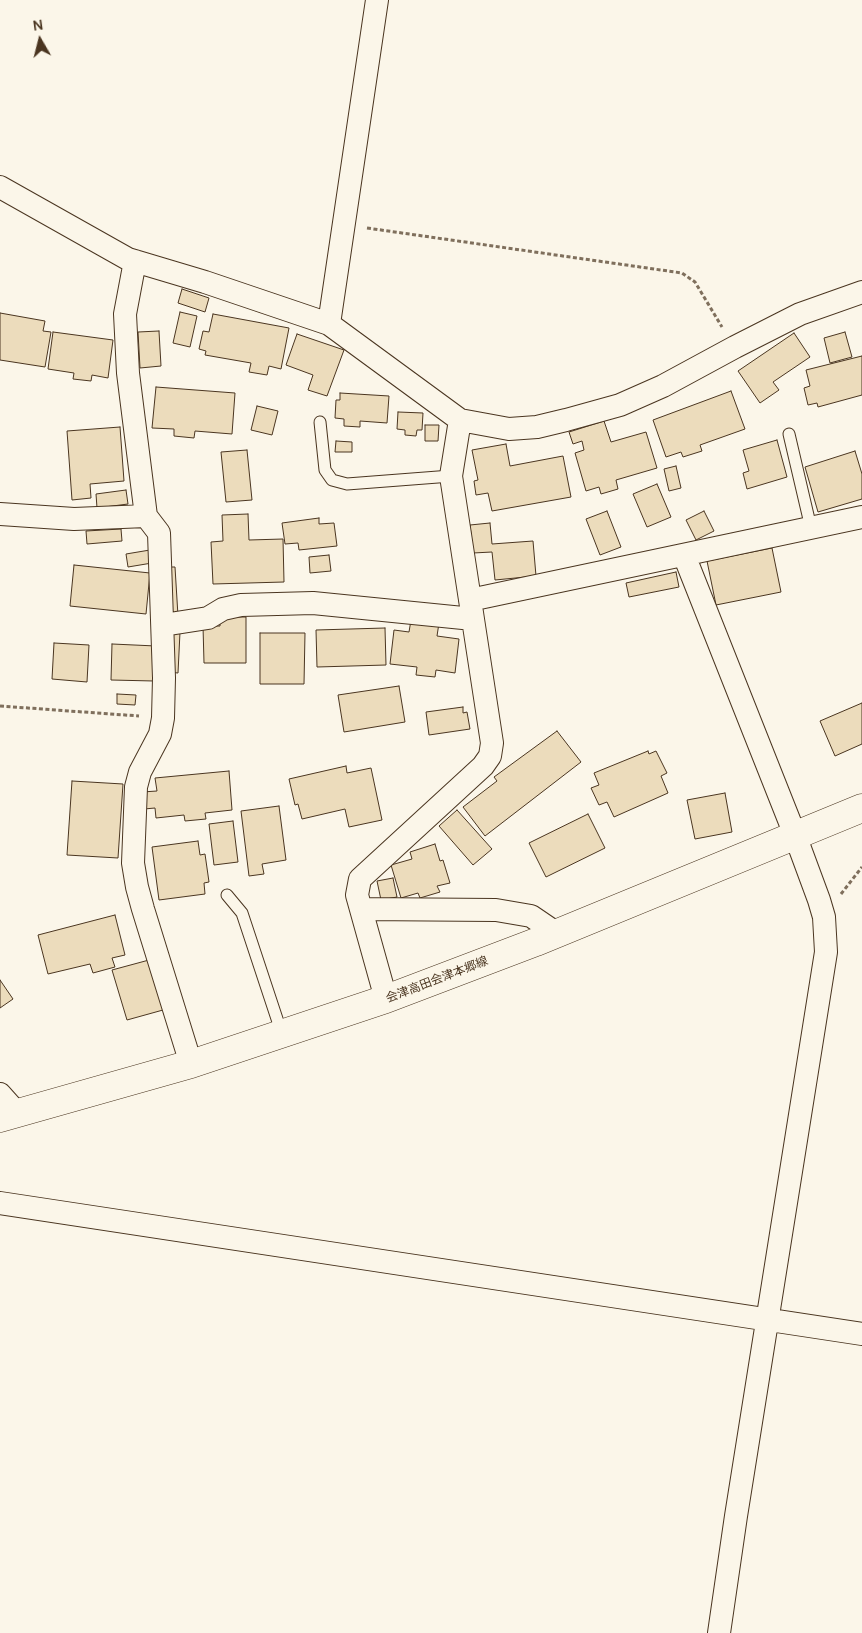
<!DOCTYPE html>
<html>
<head>
<meta charset="utf-8">
<style>
  body { margin:0 }
  #map { position:relative; width:862px; height:1633px; overflow:hidden; background:#fbf6e9; font-family:Manrope,sans-serif }
  canvas { display:block }
  .north { position:absolute; left:15px; top:15px; width:50px; height:50px; -webkit-text-stroke:4px #fbf6e9; paint-order:stroke; rotate:352deg; font-size:14px; font-weight:700; line-height:20px; text-align:center; color:#4a3520 }
  .north::after { content:''; display:block; margin:auto; width:18px; height:22px; background:#4a3520; clip-path:polygon(50% 0,100% 100%,50% 72%,0 100%) }
</style>
</head>
<body>
<div id="map">
<canvas width="862" height="1633"></canvas>
<div class="north">N</div>
</div>
<script>
const context = document.querySelector('canvas').getContext('2d');
context.lineJoin = 'round';
function fillPath(path, color) { context.fillStyle = color; context.fill(path, 'evenodd'); }
const shape = rows => new Path2D(rows.map(r => 'M' + r).join(''));
function strokePath(path, color, width, dash) { context.strokeStyle = color; context.lineWidth = width; context.lineCap = dash ? 'butt' : 'round'; context.setLineDash(dash || []); context.stroke(path); }
function label(font, color, halo, rows, align = 'center') {
  context.font = font + ' Manrope,"Noto Sans JP",sans-serif'; context.lineWidth = 4; context.setLineDash([]); context.textBaseline = 'middle'; context.strokeStyle = halo; context.fillStyle = color; for (const [text, x, y, turn = 0] of rows) {
    context.save(); context.translate(x, y); context.rotate((+turn || 0) * Math.PI / 180); context.textAlign = isNaN(turn) ? turn : align; if (halo) context.strokeText(text, 0, 0); context.fillText(text, 0, 0); context.restore();
  }
}
const building = shape([
  [182,289,209,298,205,312,178,303,182,289],
  [180,312,197,316,190,347,173,343,180,312],
  [0,313,45,321,43,331,51,332,45,367,0,360,0,313],
  [213,314,289,328,281,369,269,366,267,375,249,372,251,363,205,355,206,351,199,349,203,331,209,332,213,314],
  [159,331,161,366,140,368,138,332,159,331],
  [53,332,113,340,108,378,92,375,91,381,73,379,74,373,48,369,53,332],
  [845,332,852,357,830,363,824,338,845,332],
  [794,333,810,357,773,382,779,390,760,403,738,371,794,333],
  [297,334,344,350,327,396,308,390,313,375,286,365,297,334],
  [862,356,862,395,818,407,817,403,808,405,804,388,810,386,806,370,862,356],
  [156,387,235,393,232,434,195,431,194,438,174,436,174,429,152,428,156,387],
  [731,391,745,429,700,445,702,451,683,457,681,452,666,457,653,420,731,391],
  [340,393,389,396,387,423,360,421,360,427,344,426,344,419,335,418,336,400,340,400,340,393],
  [257,406,278,411,272,435,251,430,257,406],
  [398,412,423,413,422,430,417,430,416,436,405,435,405,430,397,429,398,412],
  [604,421,611,442,646,432,657,468,616,480,618,489,601,494,599,487,586,491,575,453,584,450,582,441,573,444,569,432,604,421],
  [425,425,439,425,438,441,425,441,425,425],
  [120,427,124,481,90,484,91,498,72,500,67,431,120,427],
  [777,440,787,477,747,489,743,473,749,471,743,450,777,440],
  [336,441,352,442,352,452,335,452,336,441],
  [506,444,510,466,563,456,571,497,492,511,488,493,476,495,474,481,478,480,472,450,506,444],
  [247,450,252,500,226,502,221,452,247,450],
  [855,451,862,474,862,499,818,512,805,467,855,451],
  [676,466,681,488,669,491,664,469,676,466],
  [657,484,671,517,647,527,633,494,657,484],
  [126,490,128,504,97,508,96,494,126,490],
  [607,511,621,547,600,555,586,519,607,511],
  [704,511,714,531,696,540,686,520,704,511],
  [248,514,249,540,283,539,284,582,213,584,211,542,223,541,222,515,248,514],
  [319,518,319,524,334,523,337,546,299,550,298,543,285,544,282,523,319,518],
  [490,523,492,544,533,541,536,576,495,580,492,552,473,553,470,525,490,523],
  [121,529,122,541,87,544,86,531,121,529],
  [772,548,781,592,716,605,707,561,772,548],
  [150,550,152,563,128,567,126,554,150,550],
  [329,555,331,571,310,573,309,557,329,555],
  [74,565,150,573,146,614,70,606,74,565],
  [166,567,175,567,178,616,169,616,166,567],
  [676,572,679,587,629,597,626,583,676,572],
  [220,617,246,617,246,663,204,663,203,626,220,626,220,617],
  [411,620,439,623,437,636,459,639,455,673,436,670,435,677,416,675,417,667,390,664,394,630,409,632,411,620],
  [385,628,386,665,317,667,316,630,385,628],
  [171,631,180,632,178,673,168,672,171,631],
  [260,633,305,633,304,684,260,684,260,633],
  [54,643,89,645,87,682,52,679,54,643],
  [112,644,156,646,154,681,111,680,112,644],
  [399,686,405,722,344,732,338,695,399,686],
  [117,694,136,695,135,705,117,704,117,694],
  [862,703,862,744,835,756,820,721,862,703],
  [463,707,463,713,467,712,470,729,429,735,426,712,463,707],
  [557,731,581,762,485,836,463,807,497,781,494,777,557,731],
  [648,751,649,754,656,751,667,773,661,776,668,793,614,817,607,802,599,805,591,788,599,785,594,773,648,751],
  [346,766,347,773,371,768,382,820,349,827,345,809,302,819,298,804,295,805,289,779,346,766],
  [229,771,232,810,205,813,206,819,185,821,184,815,156,818,155,808,144,809,142,792,157,791,155,778,229,771],
  [72,781,123,784,118,858,67,855,72,781],
  [725,793,732,832,695,839,687,800,725,793],
  [279,806,286,860,262,864,264,874,249,876,241,811,279,806],
  [457,810,492,849,473,865,439,826,457,810],
  [588,814,605,848,546,877,529,843,588,814],
  [233,821,238,862,214,865,209,824,233,821],
  [198,841,200,855,205,854,209,882,204,883,205,894,159,900,152,847,198,841],
  [435,844,440,861,443,860,450,883,437,886,440,892,420,898,418,893,401,898,391,865,412,859,410,852,435,844],
  [393,878,397,897,381,900,377,881,393,878],
  [115,915,125,955,112,958,115,967,93,973,90,964,48,974,38,935,115,915],
  [149,960,163,1010,127,1020,112,970,149,960],
  [0,980,13,999,0,1008,0,980]
]);
const path = shape([
  [367,228,682,273,695,282,722,327],
  [0,706,139,716],
  [841,894,862,867]
]);
const service = shape([
  [320,422,325,470,332,480,347,484,451,476],
  [789,434,811,528],
  [227,895,242,913,282,1034]
]);
const minor = shape([
  [377,0,329,324,460,420,451,476,492,743,490,756,483,766,360,879,357,895,386,999],
  [0,187,128,259,205,282,329,324],
  [135,261,125,314,128,373,146,516,159,533,164,678,163,718,160,734,140,772,136,787,133,863,137,887,143,909,191,1064],
  [460,420,509,429,537,427,566,420,620,405,663,386,735,347,800,314,862,292],
  [0,514,74,519,146,516],
  [684,555,795,835,819,900,824,917,826,952,736,1516,719,1633],
  [470,600,862,517],
  [163,625,208,618,223,609,241,605,313,603,473,619],
  [361,909,496,910,531,916,556,933],
  [0,1094,17,1113],
  [0,1203,862,1334]
]);
const secondary = shape([
  [0,1118,191,1064,386,999,536,942,862,808]
]);
const streetNames = [
  ["会津高田会津本郷線",437,980,-21]
];
fillPath(building, '#ecdcbc');
strokePath(building, '#4a3520', 1);
strokePath(service, '#4a3520', 13);
strokePath(minor, '#4a3520', 24);
strokePath(secondary, '#4a3520', 29);
strokePath(path, '#7f6f5c', 3, [4, 2.5]);
strokePath(service, '#fbf6e9', 11);
strokePath(minor, '#fbf6e9', 22);
strokePath(secondary, '#fbf6e9', 28);
label('12px', '#4a3520', '#fbf6e9', streetNames);
</script>
</body>
</html>
